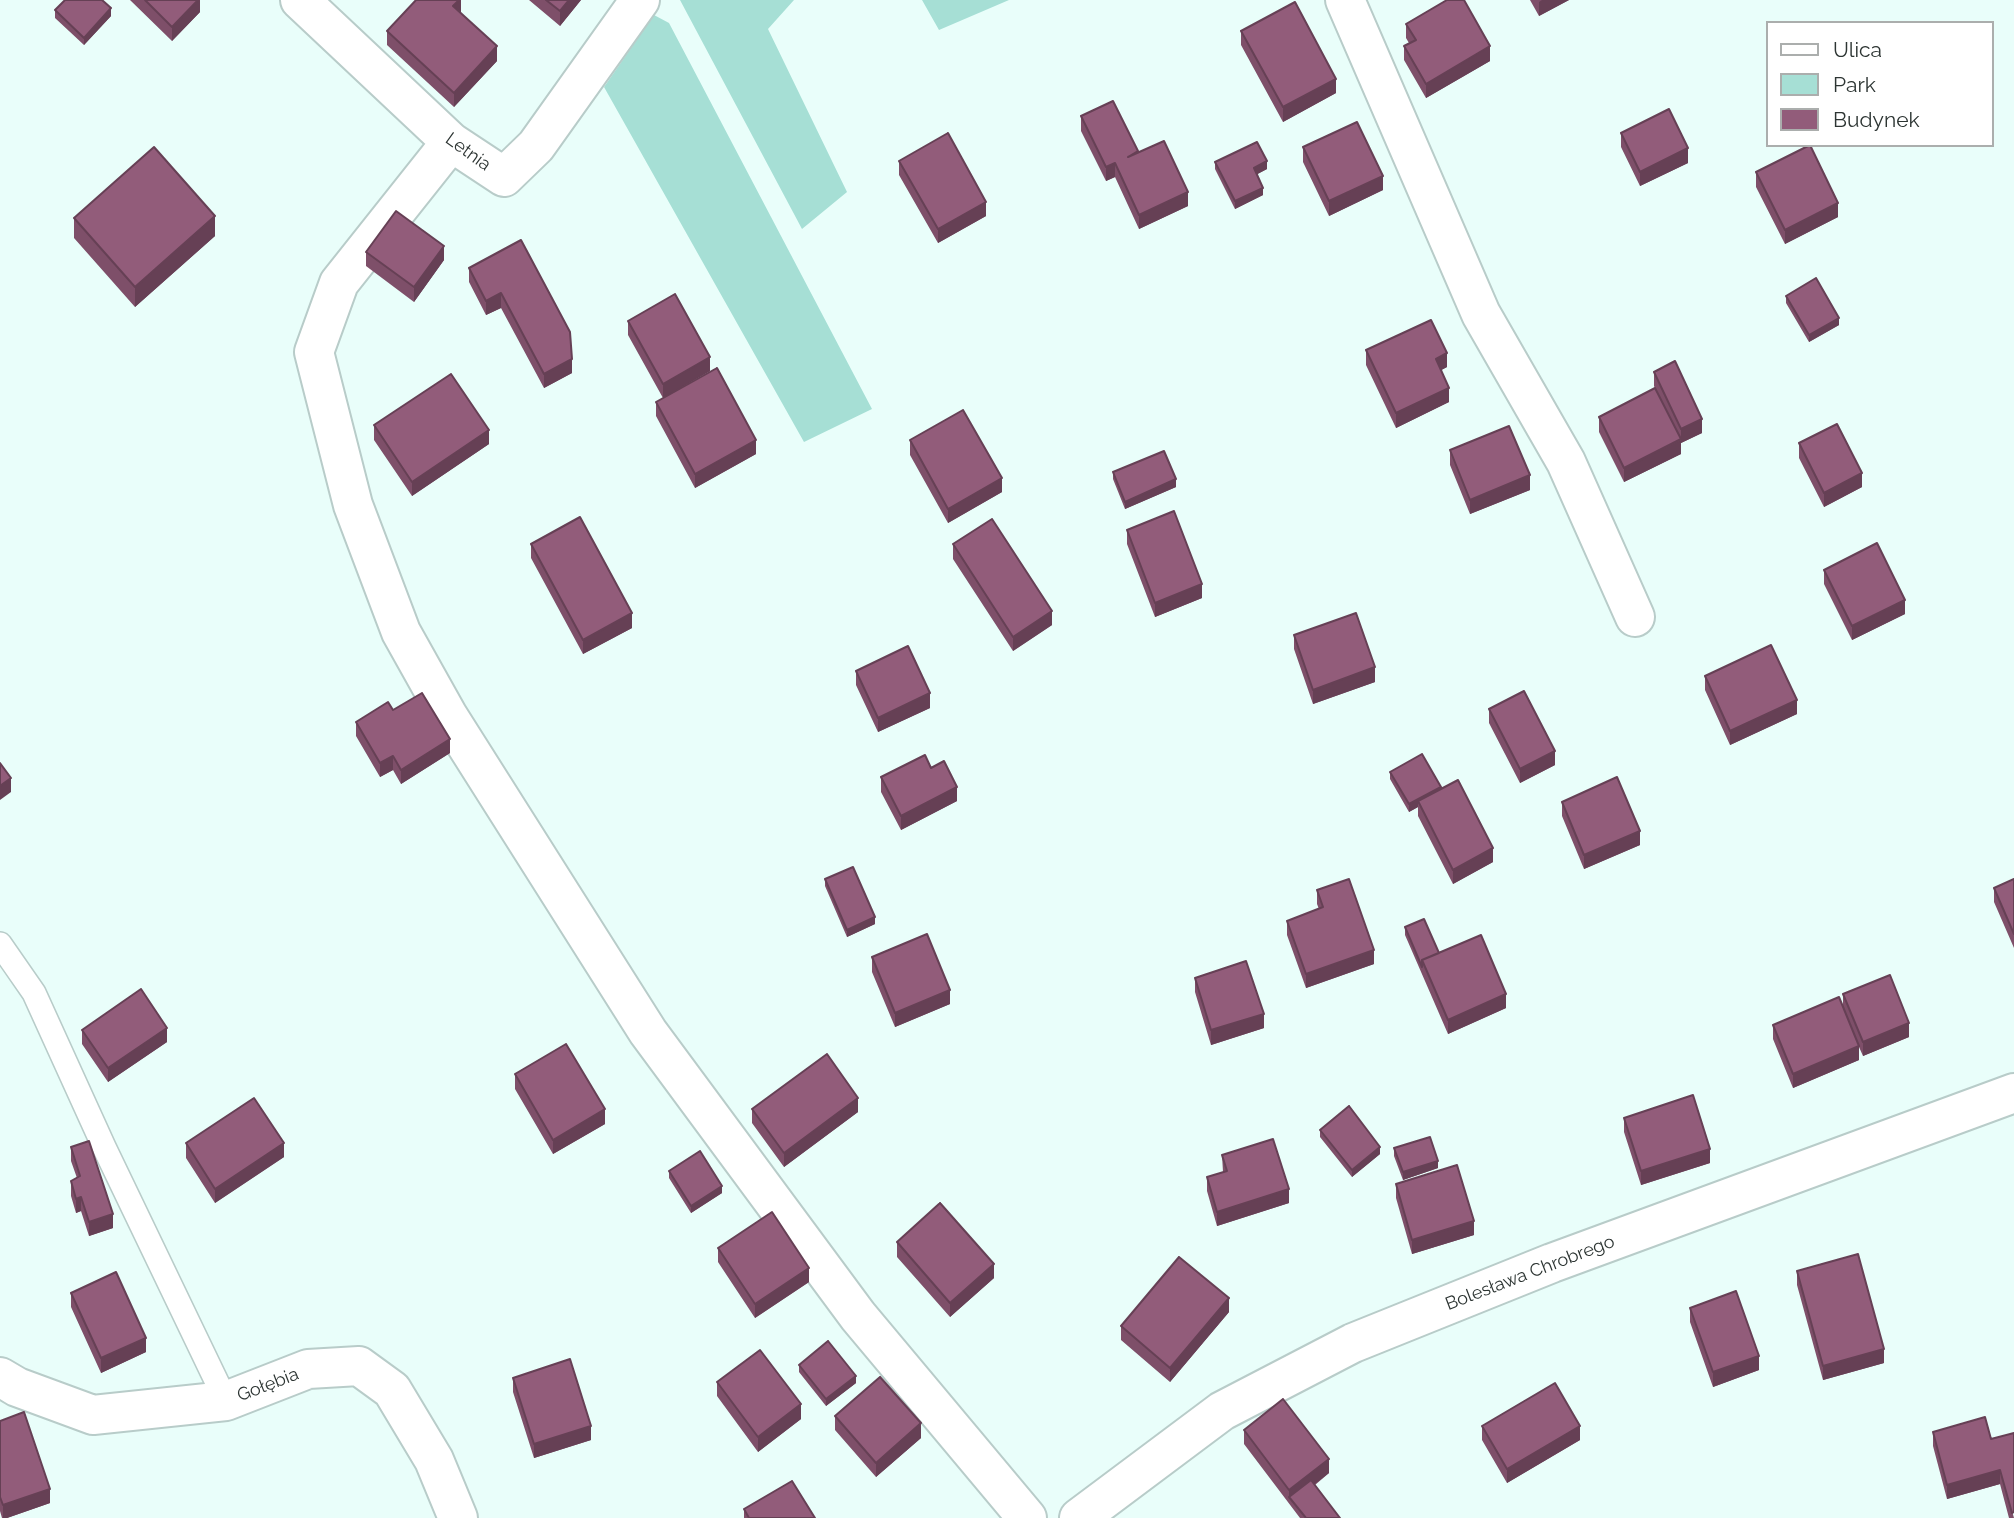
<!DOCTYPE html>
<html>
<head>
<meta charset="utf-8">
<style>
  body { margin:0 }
  #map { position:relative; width:2014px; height:1518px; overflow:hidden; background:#e9fefa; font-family:Raleway,sans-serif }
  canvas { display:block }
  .legend { position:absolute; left:1766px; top:21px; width:228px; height:126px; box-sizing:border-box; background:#fff; border:2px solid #abaead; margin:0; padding:9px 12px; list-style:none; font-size:21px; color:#2d3533 }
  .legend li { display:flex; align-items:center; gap:14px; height:35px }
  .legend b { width:35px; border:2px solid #abaead }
</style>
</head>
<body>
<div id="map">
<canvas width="2014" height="1518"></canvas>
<ul class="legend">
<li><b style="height:9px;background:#fff"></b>Ulica</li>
<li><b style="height:19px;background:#a6dfd5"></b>Park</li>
<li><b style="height:19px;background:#925c7a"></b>Budynek</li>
</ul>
</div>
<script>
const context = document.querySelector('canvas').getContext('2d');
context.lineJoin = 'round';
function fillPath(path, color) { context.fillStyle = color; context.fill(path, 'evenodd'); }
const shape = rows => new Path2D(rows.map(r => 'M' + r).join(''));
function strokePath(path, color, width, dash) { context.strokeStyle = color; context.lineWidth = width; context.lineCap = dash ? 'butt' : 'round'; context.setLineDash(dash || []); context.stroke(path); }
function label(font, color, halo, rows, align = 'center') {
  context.font = font + ' Raleway,sans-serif'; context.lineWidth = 7; context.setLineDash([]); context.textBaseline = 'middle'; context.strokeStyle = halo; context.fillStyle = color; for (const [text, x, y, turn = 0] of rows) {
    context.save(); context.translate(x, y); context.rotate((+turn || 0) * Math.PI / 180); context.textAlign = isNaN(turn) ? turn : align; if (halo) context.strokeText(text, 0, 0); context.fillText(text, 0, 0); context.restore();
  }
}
const green = shape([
  [680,0,794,0,768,29,847,192,802,229],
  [922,0,1009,0,939,30],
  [654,15,669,23,872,409,804,442,604,87]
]);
const lane = shape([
  [0,944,34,993,104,1147,226,1401]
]);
const street = shape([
  [300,0,451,142,504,177,536,146,640,0],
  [1345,0,1481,314,1566,462,1635,617],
  [451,142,339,283,314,352,353,505,401,632,448,716,648,1032,858,1316,1027,1518],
  [0,1377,17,1387,93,1415,226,1401,308,1369,359,1366,392,1390,434,1460,458,1518]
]);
const secondary = shape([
  [1079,1518,1222,1411,1353,1343,1552,1263,2014,1093]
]);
const wall = shape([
  [130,0,200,0,200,12,172,41],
  [461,0,460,13,497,61,454,107,387,45,387,31],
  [529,0,581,0,560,26],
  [1530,0,1569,0,1539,16],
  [55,10,111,16,84,45,55,18],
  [1406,24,1490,61,1426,98,1404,60,1404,46,1409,43,1406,38],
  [1241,31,1336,93,1283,122,1241,45],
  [1081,116,1138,153,1188,206,1139,229,1115,177,1106,181,1081,131],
  [1621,133,1688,163,1640,186,1621,147],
  [1303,147,1383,190,1329,216,1303,162],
  [899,161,986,216,938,243,899,175],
  [1215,162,1267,169,1257,174,1263,195,1235,209,1215,169],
  [1756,172,1838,217,1785,244,1756,187],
  [74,218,215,236,135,307,74,238],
  [521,240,572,373,544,388,501,308,486,315,469,282,469,268],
  [366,252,444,260,414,302,366,266],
  [1786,296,1839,325,1809,342,1786,303],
  [628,321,710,371,670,394,756,454,695,488,656,416,656,402,663,398,628,335],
  [1366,350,1447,367,1441,370,1449,402,1396,428,1366,365],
  [1654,372,1702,433,1681,443,1681,454,1624,482,1599,432,1599,417,1657,392,1654,386],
  [374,425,489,444,412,496,374,440],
  [910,440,1002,492,948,523,910,455],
  [1799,443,1862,487,1824,507,1799,458],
  [1450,450,1530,490,1470,514,1450,465],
  [1113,472,1176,487,1125,509,1113,479],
  [1127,530,1202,598,1155,617,1127,544],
  [531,544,632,628,583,654,531,558],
  [953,544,1052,625,1013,651,953,559],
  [1824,570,1905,614,1852,640,1824,584],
  [1294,635,1375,682,1313,704,1294,649],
  [856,671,930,708,878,732,856,685],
  [1705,676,1797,714,1730,745,1705,690],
  [1489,709,1555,765,1520,783,1489,723],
  [393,710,450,753,401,784,393,770,380,777,356,736,356,722],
  [931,768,957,801,901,830,881,792,881,777],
  [1390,772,1441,789,1493,862,1453,884,1418,816,1418,807,1409,812,1390,779],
  [1562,802,1640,845,1584,869,1562,816],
  [825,879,875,924,847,937,825,886],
  [2014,879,2014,948,1994,902,1994,888],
  [1317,890,1374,964,1306,988,1287,935,1287,921,1319,909,1317,904],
  [1405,927,1439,953,1506,1008,1448,1034,1405,935],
  [872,957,950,1004,895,1027,872,972],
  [1195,978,1264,1028,1211,1045,1195,992],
  [1843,994,1909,1037,1863,1056,1859,1047,1859,1060,1793,1088,1773,1039,1773,1025,1843,1007],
  [82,1030,167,1042,108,1082,82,1044],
  [515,1074,605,1124,553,1154,515,1089],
  [752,1109,858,1112,784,1167,752,1123],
  [1624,1118,1710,1163,1641,1185,1624,1132],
  [1320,1130,1380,1154,1352,1177,1320,1137],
  [186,1143,284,1157,215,1203,186,1158],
  [71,1147,113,1228,89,1236,81,1211,76,1213,71,1196,71,1181,77,1178,71,1161],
  [1394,1148,1438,1168,1403,1180,1394,1156],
  [1222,1155,1289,1203,1217,1226,1207,1191,1207,1177,1223,1172],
  [669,1171,722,1193,691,1213,669,1178],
  [1396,1184,1474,1235,1412,1254,1396,1198],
  [897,1242,994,1278,950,1317,897,1257],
  [718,1248,809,1282,755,1318,718,1262],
  [1797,1271,1884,1363,1823,1380,1797,1285],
  [71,1293,146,1352,101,1373,71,1307],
  [1690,1308,1759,1370,1713,1387,1690,1322],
  [1229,1312,1170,1382,1121,1340,1121,1326],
  [799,1365,856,1383,826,1406,799,1372],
  [513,1378,591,1440,534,1458,513,1392],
  [717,1382,801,1419,758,1452,717,1396],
  [835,1416,921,1438,876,1477,835,1430],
  [1985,1417,2014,1518,2009,1518,2000,1484,1947,1499,1933,1446,1933,1432],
  [0,1421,50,1503,7,1518,2,1518,0,1511],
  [1482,1426,1580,1440,1507,1483,1482,1440],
  [1244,1430,1329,1473,1315,1485,1340,1518,1300,1518,1244,1444],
  [744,1509,815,1518,744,1518]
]);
const shadedWall = shape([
  [198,0,200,0,200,12,172,41,172,27],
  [459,0,461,0,461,12,453,20,453,6],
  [569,0,581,0,560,26,560,11],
  [1542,0,1569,0,1539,16,1539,2],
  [111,8,111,16,84,45,84,38],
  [497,46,497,61,454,107,454,93],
  [1490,46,1490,61,1426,98,1426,84],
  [1336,79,1336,93,1283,122,1283,107],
  [1688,148,1688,163,1640,186,1640,172],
  [1267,161,1267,169,1254,176,1254,168],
  [1115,163,1115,177,1106,181,1106,167],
  [1383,176,1383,190,1329,216,1329,201],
  [1263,188,1263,195,1235,209,1235,201],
  [1188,192,1188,206,1139,229,1139,215],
  [986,202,986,216,938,243,938,229],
  [1838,203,1838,217,1785,244,1785,230],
  [215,216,215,236,135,307,135,287],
  [444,246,444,260,414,302,414,287],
  [501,293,501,308,486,315,486,301],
  [1839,318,1839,325,1809,342,1809,335],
  [1447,353,1447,367,1436,373,1436,359],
  [710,357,710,371,663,398,663,384],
  [572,359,572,373,544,388,544,374],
  [1449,388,1449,402,1396,428,1396,413],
  [1702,419,1702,433,1681,443,1681,454,1624,482,1624,468,1681,440,1681,429],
  [489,430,489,444,412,496,412,482],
  [756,440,756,454,695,488,695,474],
  [1862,473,1862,487,1824,507,1824,493],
  [1530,475,1530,490,1470,514,1470,500],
  [1002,478,1002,492,948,523,948,509],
  [1176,479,1176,487,1125,509,1125,502],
  [1202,584,1202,598,1155,617,1155,603],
  [1905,600,1905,614,1852,640,1852,626],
  [1052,611,1052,625,1013,651,1013,637],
  [632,613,632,628,583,654,583,640],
  [1375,667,1375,682,1313,704,1313,690],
  [930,693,930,708,878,732,878,718],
  [1797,700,1797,714,1730,745,1730,731],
  [450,739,450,753,401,784,401,770],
  [1555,751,1555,765,1520,783,1520,769],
  [393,756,393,770,380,777,380,763],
  [11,778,11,792,0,800,0,786],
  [957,787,957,801,901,830,901,816],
  [1441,787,1441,794,1418,801,1418,807,1409,812,1409,804],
  [1640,831,1640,845,1584,869,1584,855],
  [1493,848,1493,862,1453,884,1453,870],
  [875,917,875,924,847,937,847,930],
  [1374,950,1374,964,1306,988,1306,974],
  [950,990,950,1004,895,1027,895,1013],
  [1506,994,1506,1008,1448,1034,1448,1020],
  [1264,1014,1264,1028,1211,1045,1211,1030],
  [1909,1023,1909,1037,1863,1056,1863,1042],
  [167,1028,167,1042,108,1082,108,1068],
  [1859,1046,1859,1060,1793,1088,1793,1074],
  [858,1098,858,1112,784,1167,784,1153],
  [605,1109,605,1124,553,1154,553,1140],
  [284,1143,284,1157,215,1203,215,1189],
  [1380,1147,1380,1154,1352,1177,1352,1170],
  [1710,1149,1710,1163,1641,1185,1641,1171],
  [1438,1161,1438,1168,1403,1180,1403,1172],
  [722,1186,722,1193,691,1213,691,1206],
  [1289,1189,1289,1203,1217,1226,1217,1212],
  [81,1197,81,1211,76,1213,76,1199],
  [113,1214,113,1228,89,1236,89,1222],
  [1474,1221,1474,1235,1412,1254,1412,1240],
  [994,1264,994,1278,950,1317,950,1303],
  [809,1268,809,1282,755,1318,755,1304],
  [1229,1298,1229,1312,1170,1382,1170,1368],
  [146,1338,146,1352,101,1373,101,1358],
  [1884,1349,1884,1363,1823,1380,1823,1366],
  [1759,1356,1759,1370,1713,1387,1713,1372],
  [856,1376,856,1383,826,1406,826,1399],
  [801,1404,801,1419,758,1452,758,1437],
  [921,1423,921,1438,876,1477,876,1463],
  [591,1426,591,1440,534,1458,534,1444],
  [1580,1426,1580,1440,1507,1483,1507,1469],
  [1329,1459,1329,1473,1293,1501,1289,1497,1289,1504,1289,1490],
  [2000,1470,2000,1484,1947,1499,1947,1485],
  [50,1489,50,1503,7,1518,3,1518,3,1505]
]);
const building = shape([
  [65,0,102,0,111,8,84,38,55,10,65,0],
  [145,0,198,0,172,27,145,0],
  [416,0,459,0,453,6,497,46,454,93,387,31,416,0],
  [546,0,569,0,560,11,546,0],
  [1447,0,1464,0,1490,46,1426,84,1404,46,1416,40,1406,24,1447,0],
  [1295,2,1336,79,1283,107,1241,31,1295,2],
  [1113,101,1138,151,1128,157,1164,141,1188,192,1139,215,1115,163,1106,167,1081,116,1113,101],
  [1669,109,1688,148,1640,172,1621,133,1669,109],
  [1357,122,1383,176,1329,201,1303,147,1357,122],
  [948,133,986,202,938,229,899,161,948,133],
  [1257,142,1267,161,1254,168,1263,188,1235,201,1215,162,1257,142],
  [1810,145,1838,203,1785,230,1756,172,1810,145],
  [154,147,215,216,135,287,74,218,154,147],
  [396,211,444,246,414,287,366,252,396,211],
  [521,240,570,332,572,359,544,374,501,293,486,301,469,268,521,240],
  [1816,278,1839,318,1809,335,1786,296,1816,278],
  [675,294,710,357,663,384,628,321,675,294],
  [1431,320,1447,353,1436,359,1449,388,1396,413,1366,350,1431,320],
  [1675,361,1702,419,1681,429,1654,372,1675,361],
  [717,368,756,440,695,474,656,402,717,368],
  [451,374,489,430,412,482,374,425,451,374],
  [1655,388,1681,439,1624,468,1599,417,1655,388],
  [963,410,1002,478,948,509,910,440,963,410],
  [1837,424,1862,473,1824,493,1799,443,1837,424],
  [1509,426,1530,475,1470,500,1450,450,1509,426],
  [1164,451,1176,479,1125,502,1113,472,1164,451],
  [1174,511,1202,584,1155,603,1127,530,1174,511],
  [580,517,632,613,583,640,531,544,580,517],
  [992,519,1052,611,1013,637,953,544,992,519],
  [1877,543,1905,600,1852,626,1824,570,1877,543],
  [1356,613,1375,667,1313,690,1294,635,1356,613],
  [1771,645,1797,700,1730,731,1705,676,1771,645],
  [908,646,930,693,878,718,856,671,908,646],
  [1524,691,1555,751,1520,769,1489,709,1524,691],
  [422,693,450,739,401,770,393,756,380,763,356,722,388,702,393,710,422,693],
  [1422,754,1441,787,1409,804,1390,772,1422,754],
  [925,755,931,768,944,761,957,787,901,816,881,777,925,755],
  [0,763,11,778,0,786,0,763],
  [1617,777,1640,831,1584,855,1562,802,1617,777],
  [1458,780,1493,848,1453,870,1418,801,1458,780],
  [853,867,875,917,847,930,825,879,853,867],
  [1349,879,1374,950,1306,974,1287,921,1323,907,1317,890,1349,879],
  [2014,879,2014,934,1994,888,2014,879],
  [1424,919,1439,953,1422,960,1422,967,1405,927,1424,919],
  [927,934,950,990,895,1013,872,957,927,934],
  [1481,935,1506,994,1448,1020,1422,960,1481,935],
  [1246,961,1264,1014,1211,1030,1195,978,1246,961],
  [1890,975,1909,1023,1863,1042,1843,994,1890,975],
  [141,989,167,1028,108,1068,82,1030,141,989],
  [1839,997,1859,1046,1793,1074,1773,1025,1839,997],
  [566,1044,605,1109,553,1140,515,1074,566,1044],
  [827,1054,858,1098,784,1153,752,1109,827,1054],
  [1693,1095,1710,1149,1641,1171,1624,1118,1693,1095],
  [254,1098,284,1143,215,1189,186,1143,254,1098],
  [1349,1106,1380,1147,1352,1170,1320,1130,1349,1106],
  [1430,1137,1438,1161,1403,1172,1394,1148,1430,1137],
  [1273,1139,1289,1189,1217,1212,1207,1177,1227,1171,1222,1155,1273,1139],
  [89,1141,113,1214,89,1222,81,1197,76,1199,71,1181,80,1176,71,1147,89,1141],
  [700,1151,722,1186,691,1206,669,1171,700,1151],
  [1457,1165,1474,1221,1412,1240,1396,1184,1457,1165],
  [940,1203,994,1264,950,1303,897,1242,940,1203],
  [772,1212,809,1268,755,1304,718,1248,772,1212],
  [1858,1254,1884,1349,1823,1366,1797,1271,1858,1254],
  [1179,1257,1229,1298,1170,1368,1121,1326,1179,1257],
  [116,1272,146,1338,101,1358,71,1293,116,1272],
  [1736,1291,1759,1356,1713,1372,1690,1308,1736,1291],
  [828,1341,856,1376,826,1399,799,1365,828,1341],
  [760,1350,801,1404,758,1437,717,1382,760,1350],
  [570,1359,591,1426,534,1444,513,1378,570,1359],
  [880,1377,921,1423,876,1463,835,1416,880,1377],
  [1555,1383,1580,1426,1507,1469,1482,1426,1555,1383],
  [1283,1399,1329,1459,1289,1490,1244,1430,1283,1399],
  [24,1412,50,1489,3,1505,0,1497,0,1421,24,1412],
  [1985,1417,1991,1439,2014,1433,2014,1512,2012,1513,2000,1470,1947,1485,1933,1432,1985,1417],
  [1311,1480,1340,1518,1306,1518,1289,1497,1311,1480],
  [792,1481,815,1518,749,1518,744,1509,792,1481]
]);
const streetNames = [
  ["Letnia",468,152,36],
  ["Bolesława Chrobrego",1530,1273,-21],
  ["Gołębia",268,1385,-21]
];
fillPath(green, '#a6dfd5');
strokePath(lane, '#b8ccc9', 26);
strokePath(street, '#b8ccc9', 42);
strokePath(secondary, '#b8ccc9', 42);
strokePath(lane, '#fff', 23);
strokePath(street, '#fff', 38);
strokePath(secondary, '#fff', 38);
fillPath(wall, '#7e4f69');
fillPath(shadedWall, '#664055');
fillPath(building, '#925c7a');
strokePath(building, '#664055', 2);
label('18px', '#2d3533', '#fff', streetNames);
</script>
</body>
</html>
